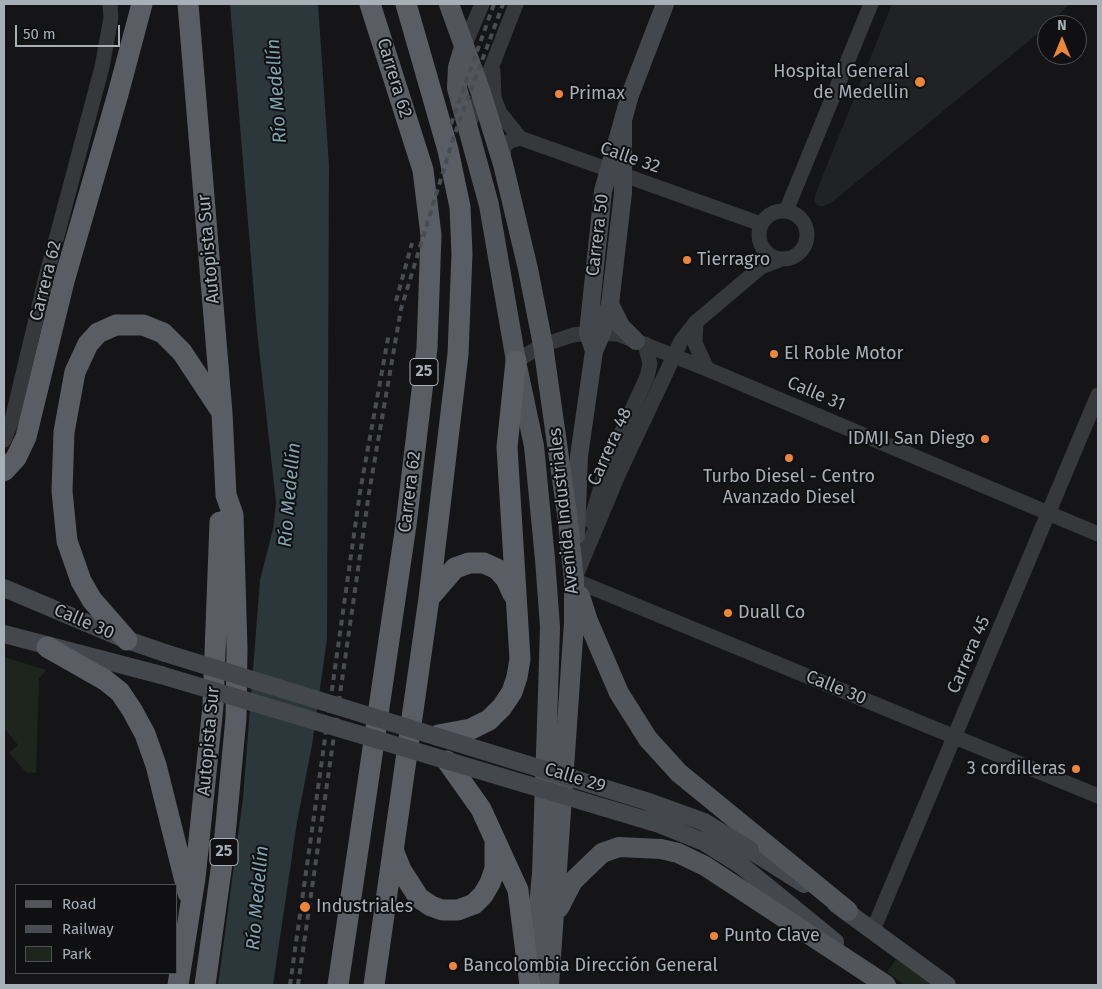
<!DOCTYPE html>
<html>
<head>
<meta charset="utf-8">
<style>
  body { margin:0 }
  #map { position:relative; width:1102px; height:989px; overflow:hidden; background:#151517; font-family:"Fira Sans",sans-serif }
  canvas { display:block }
  .frame { position:absolute; inset:0; border:5px solid #a7afb7; pointer-events:none }
  .legend { position:absolute; left:15px; top:884px; width:162px; height:90px; box-sizing:border-box; background:#101012; border:1px solid #4c5054; margin:0; padding:6px 9px; list-style:none; font-size:15px; color:#a7afb7 }
  .legend li { display:flex; align-items:center; gap:10px; height:25px }
  .legend b { width:25px; border:1px solid #4c5054 }
  .north { position:absolute; left:1037px; top:15px; width:50px; height:50px; box-sizing:border-box; background:#101012; border:1px solid #4c5054; border-radius:50%; rotate:0deg; font-size:14px; font-weight:700; line-height:20px; text-align:center; color:#a7afb7 }
  .north::after { content:''; display:block; margin:auto; width:18px; height:22px; background:#ed8637; clip-path:polygon(50% 0,100% 100%,50% 72%,0 100%) }
  .scale { position:absolute; left:15px; top:25px; width:105px; height:22px; box-sizing:border-box; border:2px solid #a7afb7; border-top:0; padding-left:6px; font-size:15px; line-height:18px; white-space:nowrap; color:#a7afb7; -webkit-text-stroke:4px #101012; paint-order:stroke }
</style>
</head>
<body>
<div id="map">
<canvas width="1102" height="989"></canvas>
<div class="frame"></div>
<ul class="legend">
<li><b style="height:6px;background:#52565b"></b>Road</li>
<li><b style="height:6px;background:#494d51"></b>Railway</li>
<li><b style="height:14px;background:#1e251d"></b>Park</li>
</ul>
<div class="north">N</div>
<div class="scale">50 m</div>
</div>
<script>
const context = document.querySelector('canvas').getContext('2d');
context.lineJoin = 'round';
function fillPath(path, color) { context.fillStyle = color; context.fill(path, 'evenodd'); }
const shape = rows => new Path2D(rows.map(r => 'M' + r).join(''));
function strokePath(path, color, width, dash) { context.strokeStyle = color; context.lineWidth = width; context.lineCap = dash ? 'butt' : 'round'; context.setLineDash(dash || []); context.stroke(path); }
function label(font, color, halo, rows, align = 'center') {
  context.font = font + ' "Fira Sans",sans-serif'; context.lineWidth = 4; context.setLineDash([]); context.textBaseline = 'middle'; context.strokeStyle = halo; context.fillStyle = color; for (const [text, x, y, turn = 0] of rows) {
    context.save(); context.translate(x, y); context.rotate((+turn || 0) * Math.PI / 180); context.textAlign = isNaN(turn) ? turn : align; if (halo) context.strokeText(text, 0, 0); context.fillText(text, 0, 0); context.restore();
  }
}
const built = shape([
  [892,4,1070,4,1041,31,831,203,824,206,818,206,814,202,815,195]
]);
const green = shape([
  [4,657,46,670,39,679,36,773,26,772,9,753,18,745,4,728],
  [896,959,932,985,905,985,887,972]
]);
const water = shape([
  [230,4,318,4,329,165,327,639,312,745,297,822,273,985,218,985,243,798,260,580,273,529,276,503,257,331]
]);
const tertiary = shape([
  [464,47,482,4],
  [493,71,494,98,500,113,520,138],
  [468,127,516,4],
  [503,163,504,146,510,141,520,138,761,224],
  '759 235a24 24 0 1 1 48 0a24 24 0 1 1-48 0Z',
  [786,211,871,4],
  [696,322,695,343,707,369],
  [516,361,543,345,573,335,588,333,618,334,707,369,1098,534],
  [4,440,12,420,46,277,102,67,111,18,110,4],
  [591,521,608,462,647,377,650,364,645,344],
  [575,578,618,475,681,341,696,322,761,267,782,259],
  [574,580,1098,796],
  [873,930,1098,395]
]);
const secondary = shape([
  [610,304,621,326,636,341],
  [594,351,588,333,603,191,630,95,665,4],
  [576,536,579,456,594,351,602,333,610,304,623,193,623,121],
  [4,588,127,640,165,653],
  [4,634,161,675],
  [750,850,804,884],
  [742,866,835,942],
  [836,904,947,985]
]);
const primary = shape([
  [449,4,481,93,503,164,528,269,543,345,568,521,574,580,574,623,549,985],
  [464,47,458,67,457,88,489,205,516,361,534,446,545,559,550,627,548,693,542,874,533,966],
  [580,596,588,621,619,693,648,739,679,773,848,911],
  [559,908,573,881,602,853,619,847,661,849,678,853,705,866,886,985]
]);
const trunk = shape([
  [188,4,222,413,226,495,233,515,237,648,236,718,223,856,205,985],
  [4,471,16,458,26,437,64,281,118,94,142,4],
  [429,598,455,568,469,563,484,563,497,569,506,579,513,594],
  [127,640,92,600,81,581,67,541,62,491,64,432,75,372,88,344,98,333,116,325,143,325,163,333,182,352,221,411],
  [47,647,105,680,120,692,132,710,145,734,156,765,188,893],
  [438,735,471,729,489,720,502,707,512,692,517,677,520,659,507,447,516,361],
  [447,761,481,809,518,890,530,985],
  [393,850,401,870,419,898,431,906,442,910,458,910,474,904,483,895,490,883,495,869,495,844],
  [178,985,195,878,213,706,220,522],
  [338,985,406,525,427,348,431,235,423,170,370,4],
  [374,985,429,598,458,354,462,254,460,207,448,150,406,4]
]);
const rail = shape([
  [451,124,494,4],
  [396,301,412,243],
  [290,985,360,492,389,333],
  [298,985,369,493,401,309,454,136,503,4]
]);
const secondaryBridge = shape([
  [165,653,646,801,704,822,750,850],
  [161,675,659,824,704,842,742,866]
]);
const markers = [
  [920,82,6,"#ed8637"],
  [559,94,5,"#ed8637"],
  [687,260,5,"#ed8637"],
  [774,354,5,"#ed8637"],
  [985,439,5,"#ed8637"],
  [789,458,5,"#ed8637"],
  [728,613,5,"#ed8637"],
  [1076,769,5,"#ed8637"],
  [305,907,6,"#ed8637"],
  [714,936,5,"#ed8637"],
  [453,966,5,"#ed8637"]
];
const shields = [
  [424,372,28],
  [224,852,28]
];
const shieldNames = [
  ["25",424,372],
  ["25",224,852]
];
const poiNames = [
  ["Hospital General",909,72,"right"],
  ["de Medellin",909,93,"right"],
  ["Primax",569,94],
  ["Tierragro",697,260],
  ["El Roble Motor",784,354],
  ["IDMJI San Diego",975,439,"right"],
  ["Turbo Diesel - Centro",789,477,"center"],
  ["Avanzado Diesel",789,498,"center"],
  ["Duall Co",738,613],
  ["3 cordilleras",1066,769,"right"],
  ["Industriales",316,907],
  ["Punto Clave",724,936],
  ["Bancolombia Dirección General",463,966]
];
const streetNames = [
  ["Carrera 62",394,78,73],
  ["Calle 32",630,158,19],
  ["Carrera 50",598,235,-83],
  ["Autopista Sur",209,249,-95],
  ["Carrera 62",46,281,-76],
  ["Calle 31",816,394,23],
  ["Carrera 48",610,447,-66],
  ["Carrera 62",410,492,-83],
  ["Avenida Industriales",564,511,-96],
  ["Calle 30",84,622,23],
  ["Carrera 45",969,655,-67],
  ["Calle 30",836,688,22],
  ["Autopista Sur",209,741,-85],
  ["Calle 29",575,778,17]
];
const waterNames = [
  ["Río Medellín",277,91,-94],
  ["Río Medellín",290,495,-85],
  ["Río Medellín",258,898,-85]
];
fillPath(built, '#212224');
fillPath(green, '#1e251d');
fillPath(water, '#2b373a');
strokePath(tertiary, '#36383c', 15);
strokePath(secondary, '#44484c', 18);
strokePath(primary, '#52565b', 20);
strokePath(trunk, '#5a5e64', 21);
strokePath(rail, '#494d51', 4, [6, 5]);
strokePath(secondaryBridge, '#44484c', 18);
for (const [x, y, r, color] of markers) { const dot = new Path2D(); dot.arc(x, y, r, 0, 2 * Math.PI); context.fillStyle = color; context.fill(dot); strokePath(dot, '#101012', 2); }
for (const [x, y, w] of shields) { const box = new Path2D(); box.roundRect(x - w / 2, y - 13.5, w, 27, 4); context.fillStyle = '#101012'; context.fill(box); strokePath(box, '#a7afb7', 1); }
label('bold 16px', '#a7afb7', null, shieldNames);
label('18px', '#a7afb7', '#101012', poiNames, 'left');
label('18px', '#a7afb7', '#101012', streetNames);
label('italic 19px', '#7fa5b1', '#101012', waterNames);
</script>
</body>
</html>
